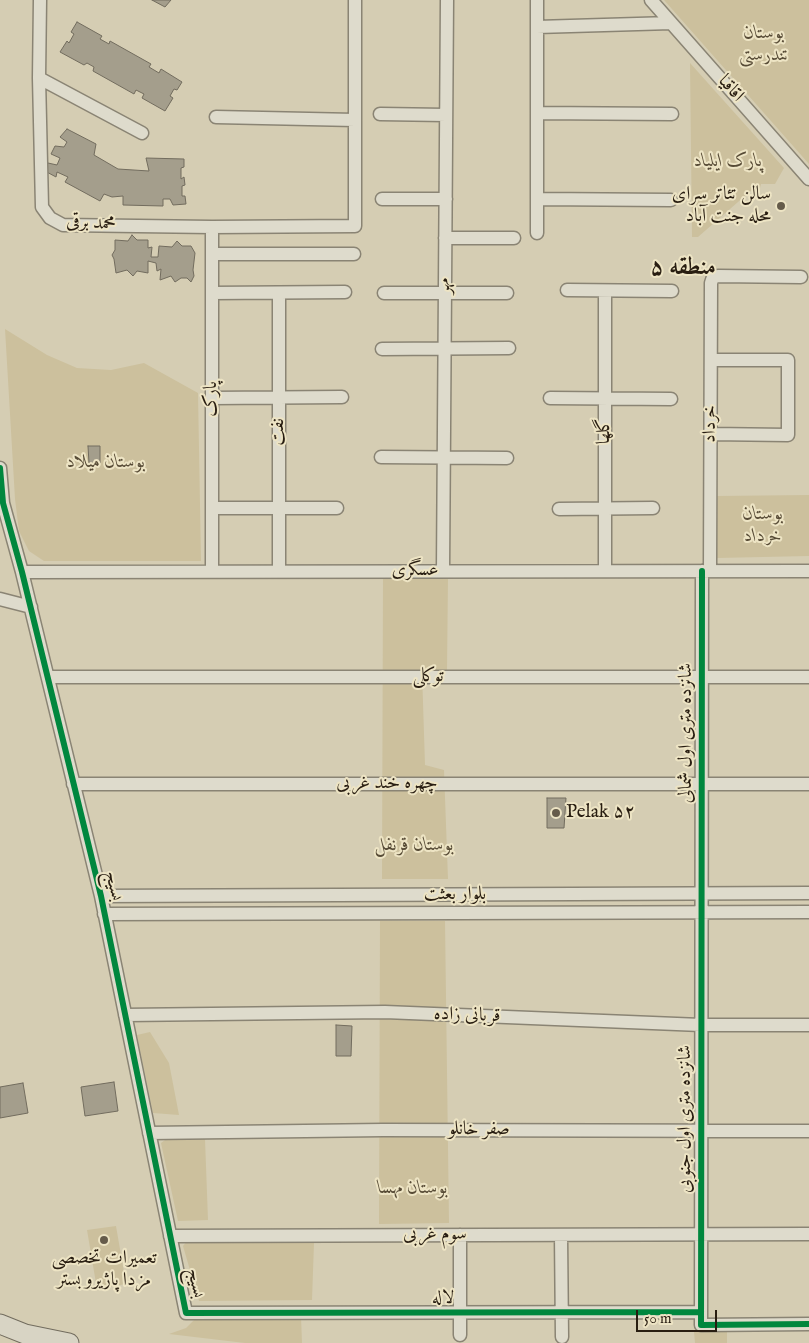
<!DOCTYPE html>
<html>
<head>
<meta charset="utf-8">
<style>
  body { margin:0 }
  #map { position:relative; width:809px; height:1343px; overflow:hidden; background:#d5cdb3; font-family:"IM FELL English",serif }
  canvas { display:block }
  .scale { position:absolute; left:636px; top:1310px; width:81px; height:22px; box-sizing:border-box; border:2px solid #281d11; border-top:0; padding-left:6px; font-size:15px; line-height:18px; white-space:nowrap; color:#281d11; -webkit-text-stroke:4px #ede4c4; paint-order:stroke }
</style>
</head>
<body>
<div id="map">
<canvas width="809" height="1343"></canvas>
<div class="scale">50 m</div>
</div>
<script>
const context = document.querySelector('canvas').getContext('2d');
context.lineJoin = 'round';
function fillPath(path, color) { context.fillStyle = color; context.fill(path, 'evenodd'); }
const shape = rows => new Path2D(rows.map(r => 'M' + r).join(''));
function strokePath(path, color, width, dash) { context.strokeStyle = color; context.lineWidth = width; context.lineCap = dash ? 'butt' : 'round'; context.setLineDash(dash || []); context.stroke(path); }
function label(font, color, halo, rows, align = 'center') {
  context.font = font + ' "IM FELL English",Amiri,serif'; context.lineWidth = 4; context.setLineDash([]); context.textBaseline = 'middle'; context.strokeStyle = halo; context.fillStyle = color; for (const [text, x, y, turn = 0] of rows) {
    context.save(); context.translate(x, y); context.rotate((+turn || 0) * Math.PI / 180); context.textAlign = isNaN(turn) ? turn : align; if (halo) context.strokeText(text, 0, 0); context.fillText(text, 0, 0); context.restore();
  }
}
const green = shape([
  [664,0,809,0,809,164],
  [690,63,784,168,775,184,761,184,760,188,754,188,698,237,692,237],
  [5,329,47,355,77,368,111,370,144,363,198,393,201,561,44,561,29,551,19,531,15,499],
  [809,495,809,556,717,558,716,496],
  [383,578,448,578,447,670,422,671,425,765,444,770,448,879,382,879],
  [380,921,445,921,449,1223,379,1224],
  [150,1032,169,1063,179,1115,153,1113,137,1035],
  [169,1137,205,1139,208,1220,178,1221,161,1143],
  [116,1226,126,1284,97,1289,87,1230],
  [187,1241,314,1243,312,1300,199,1301,183,1246],
  [198,1316,301,1316,302,1343,245,1343,169,1334,186,1328],
  [694,1332,727,1332,727,1343,695,1343]
]);
const building = shape([
  [152,0,171,0,165,7,152,0],
  [77,22,102,36,100,39,109,44,110,41,151,64,149,67,159,73,161,69,182,82,177,90,174,89,170,96,173,98,165,111,142,98,144,94,136,90,134,94,93,71,94,67,87,63,84,65,60,52,67,41,69,43,74,34,71,32,77,22],
  [67,129,96,144,94,155,118,169,149,171,146,158,184,159,184,167,181,168,181,179,184,177,185,185,182,186,182,196,185,196,186,204,173,205,170,199,163,199,163,206,123,205,123,196,112,197,104,194,100,201,65,182,68,177,57,172,56,177,45,171,48,163,57,165,60,158,51,154,55,146,64,147,67,142,60,137,67,129],
  [132,235,137,240,148,240,148,248,152,247,151,257,158,257,159,246,172,247,177,241,182,246,191,246,195,253,193,270,194,276,191,282,187,278,181,278,175,282,171,276,160,280,161,269,157,271,156,263,148,261,148,273,137,271,133,276,127,270,116,273,114,259,112,255,115,250,115,240,128,241,132,235],
  [88,446,100,446,100,463,89,463,88,446],
  [547,798,566,798,564,828,547,828,547,798],
  [336,1025,352,1026,351,1056,336,1056,336,1025],
  [114,1082,118,1111,85,1116,81,1087,114,1082],
  [23,1083,28,1113,0,1118,0,1087,23,1083]
]);
const minor = shape([
  [40,0,39,78,42,207,50,218,63,225,212,227,355,226,355,0],
  [651,0,809,179],
  [537,27,671,23],
  [39,78,142,133],
  [537,113,672,114],
  [380,114,446,115],
  [216,117,355,120],
  [382,199,446,199],
  [537,199,671,200],
  [537,233,537,0],
  [445,238,514,238],
  [212,254,354,254],
  [567,290,672,291],
  [605,291,605,571],
  [212,293,345,292],
  [384,293,507,293],
  [382,349,509,348],
  [212,398,342,397],
  [550,398,671,399],
  [711,434,788,435,788,360,712,360],
  [381,457,507,458],
  [0,468,3,503,22,572,101,896,186,1313,701,1312],
  [212,508,337,508],
  [559,509,653,508],
  [279,571,279,293],
  [443,571,447,0],
  [702,571,701,1325,809,1324],
  [710,571,711,283,713,277,719,276,801,277],
  [22,572,809,571],
  [212,572,212,227],
  [0,599,31,607],
  [48,677,809,677],
  [73,784,809,784],
  [101,896,809,893],
  [104,914,809,912],
  [125,1015,385,1012,701,1025,809,1025],
  [149,1133,383,1130,809,1131],
  [561,1235,562,1337],
  [170,1236,809,1234],
  [460,1335,460,1235]
]);
const highway = shape([
  [0,1324,25,1334,69,1343]
]);
const cycleway = shape([
  [0,468,3,503,22,572,101,896,186,1313,701,1312],
  [702,571,701,1325,809,1324]
]);
const markers = [
  [781,206,5,"#655b4a"],
  [556,813,5,"#655b4a"],
  [104,1240,5,"#655b4a"]
];
const parkNames = [
  ["بوستان",764,34],
  ["تندرستی",764,56],
  ["پارک ایلیاد",728,162],
  ["بوستان میلاد",106,463],
  ["بوستان",763,515],
  ["خرداد",763,537],
  ["بوستان قرنفل",414,846],
  ["بوستان مهسا",413,1189]
];
const streetNames = [
  ["اقاقیا",730,89,49],
  ["محمد برقی",91,224,3],
  ["مهر",445,286,-90],
  ["پارک",212,399,-90],
  ["خرداد",711,424,-89],
  ["گلها",605,431,-90],
  ["نفت",279,432,-90],
  ["عسگری",415,571],
  ["توکلی",428,677],
  ["شانزده متری اول شمالی",687,733,-90],
  ["چهره خند غربی",387,784],
  ["بسیج",113,886,77],
  ["بلوار بعثت",455,895],
  ["قربانی زاده",467,1016,2],
  ["شانزده متری اول جنوبی",686,1119,-90],
  ["صفر خانلو",479,1130],
  ["سوم غربی",435,1235],
  ["بسیج",195,1283,79],
  ["لاله",443,1299]
];
const poiNames = [
  ["سالن تئاتر سرای",771,195],
  ["محله جنت آباد",771,217],
  ["Pelak ۵۲",566,813,"left"],
  ["تعمیرات تخصصی",104,1259,"center"],
  ["مزدا پاژیرو بستر",104,1281,"center"]
];
const districtNames = [
  ["منطقه ۵",683,269]
];
fillPath(green, '#ccc09d');
fillPath(building, '#a49e8c');
strokePath(building, '#726c5e', 1);
strokePath(minor, '#8a8474', 15);
strokePath(highway, '#726c5e', 21);
strokePath(minor, '#dedbcc', 12);
strokePath(highway, '#d8d4c4', 19);
strokePath(cycleway, '#00873e', 6);
for (const [x, y, r, color] of markers) { const dot = new Path2D(); dot.arc(x, y, r, 0, 2 * Math.PI); context.fillStyle = color; context.fill(dot); strokePath(dot, '#ede4c4', 2); }
label('italic 19px', '#574b36', '#ede4c4', parkNames);
label('19px', '#281d11', '#ede4c4', streetNames);
label('19px', '#281d11', '#ede4c4', poiNames, 'right');
label('bold 24px', '#281d11', '#ede4c4', districtNames);
</script>
</body>
</html>
